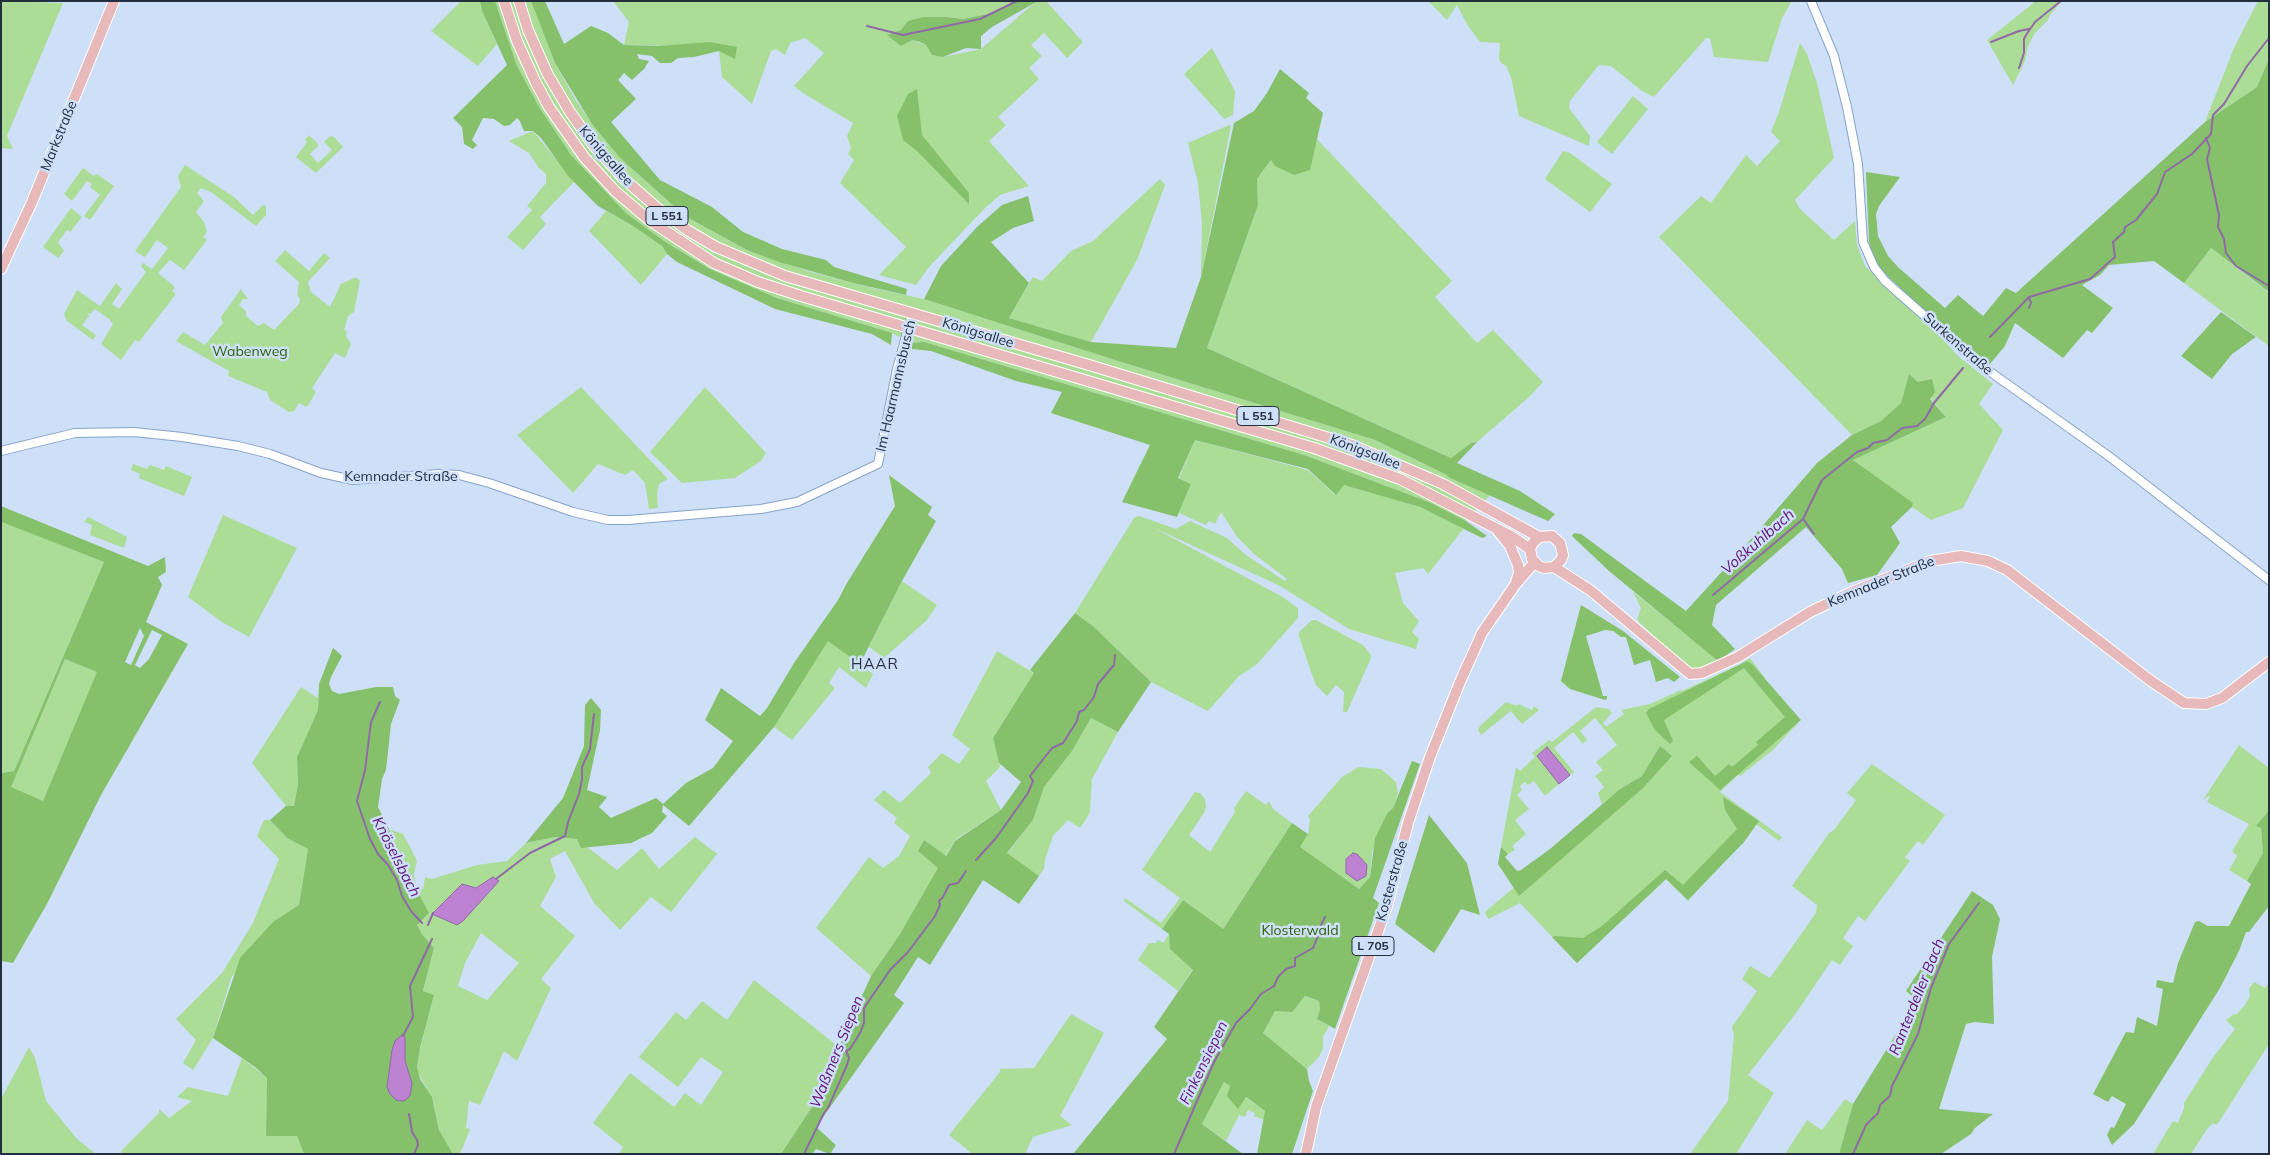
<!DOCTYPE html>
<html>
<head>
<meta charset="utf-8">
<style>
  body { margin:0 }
  #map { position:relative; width:2270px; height:1155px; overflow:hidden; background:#cedff8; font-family:Mulish,sans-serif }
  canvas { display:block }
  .frame { position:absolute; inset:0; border:2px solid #232e3e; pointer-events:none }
</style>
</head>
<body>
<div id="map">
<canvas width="2270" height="1155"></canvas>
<div class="frame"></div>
</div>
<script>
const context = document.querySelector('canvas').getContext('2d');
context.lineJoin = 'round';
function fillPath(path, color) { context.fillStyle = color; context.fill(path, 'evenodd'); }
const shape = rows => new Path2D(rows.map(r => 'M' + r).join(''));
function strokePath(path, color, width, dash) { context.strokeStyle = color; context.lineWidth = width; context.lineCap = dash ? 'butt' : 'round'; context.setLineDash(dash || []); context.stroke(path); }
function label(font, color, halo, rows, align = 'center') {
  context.font = font + ' Mulish,sans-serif'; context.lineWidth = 5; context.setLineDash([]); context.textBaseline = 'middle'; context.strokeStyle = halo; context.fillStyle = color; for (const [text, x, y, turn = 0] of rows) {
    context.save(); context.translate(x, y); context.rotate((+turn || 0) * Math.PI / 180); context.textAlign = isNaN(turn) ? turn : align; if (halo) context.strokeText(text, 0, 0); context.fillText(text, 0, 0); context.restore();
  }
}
const green = shape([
  [1,1,63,3,7,136,13,149,1,148],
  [461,1,480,1,482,11,497,44,478,66,431,31],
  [495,1,531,1,555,63,575,99,592,124,620,158,685,216,747,250,811,272,872,288,924,299,1118,361,1375,440,1445,474,1450,478,1490,495,1466,521,1429,502,1304,455,924,342,912,343,892,333,777,298,710,269,664,241,626,213,571,155,539,107,517,66],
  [613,1,1014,1,993,13,963,19,946,17,912,40,926,45,932,55,943,57,981,49,1033,4,1038,1,1046,1,1083,42,1067,58,1044,33,1031,45,1042,56,1029,68,1039,79,998,117,1006,125,989,141,1029,186,1000,195,984,209,929,267,916,285,879,275,906,247,840,183,854,160,848,154,851,148,847,136,853,123,803,93,794,86,824,53,805,38,790,43,785,55,776,49,771,51,752,104,722,77,719,51,737,47,624,45,629,22],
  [1428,1,1792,1,1782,18,1768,62,1714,57,1710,38,1706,38,1654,97,1642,91,1611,66,1599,65,1570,101,1569,108,1590,136,1589,146,1519,116,1511,77,1506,66,1501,63,1499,59,1500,43,1480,42,1468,26,1457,5,1447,20],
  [2036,1,2062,1,2050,15,2048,20,2035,33,2028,46,2025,61,2013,85,1987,40],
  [2258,1,2269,1,2269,59,2257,87,2205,122,2234,48],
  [1800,43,1807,54,1817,83,1834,158,1795,200,1800,209,1834,240,1855,221,1857,245,1865,266,1938,334,1957,355,1993,384,1979,404,2003,430,1963,508,1931,520,1912,507,1912,503,1853,460,1946,417,1918,382,1909,374,1901,403,1881,421,1852,435,1659,237,1701,196,1711,203,1746,155,1757,166,1780,141,1771,132,1779,112],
  [1212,48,1235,91,1233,115,1224,119,1184,74],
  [1633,96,1648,109,1612,154,1597,142],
  [1229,125,1231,126,1201,277,1202,223,1198,183,1188,143],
  [533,131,574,182,540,217,546,224,523,250,507,237,532,210,527,206,546,183,546,174,539,168,529,153,509,141],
  [309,135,319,145,310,154,318,163,332,150,324,142,330,136,334,137,343,147,316,173,296,157,307,142,305,140],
  [1316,138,1452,281,1435,297,1477,343,1493,330,1543,382,1529,397,1477,442,1471,443,1451,458,1207,348,1258,205,1257,179,1272,159,1310,170],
  [1563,151,1570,153,1612,184,1590,212,1545,179],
  [185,165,234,197,253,215,263,205,266,206,266,215,256,226,211,192,201,188,197,193,204,201,196,212,204,222,207,232,203,237,207,240,184,270,170,260,158,273,175,287,172,291,176,294,139,342,135,340,121,360,101,344,113,324,108,318,95,309,90,314,88,312,89,316,82,325,96,335,93,340,67,321,64,314,77,290,100,306,116,283,122,289,112,304,119,309,146,272,141,266,143,263,152,269,168,248,157,240,145,257,135,251,181,187,178,176],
  [83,168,94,176,97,174,114,186,90,220,84,216,100,195,90,187,92,184,87,181,72,201,64,194],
  [1160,179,1165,185,1137,260,1091,342,1009,318,1033,277,1042,281,1071,251,1093,241],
  [71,208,82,217,70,232,67,230,58,242,64,251,58,258,43,247],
  [606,211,633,226,662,246,667,254,641,285,589,231],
  [2211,248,2269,293,2269,346,2184,283],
  [285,250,309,271,324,253,330,258,308,282,311,292,330,307,341,284,356,277,360,281,354,312,348,316,344,330,347,331,346,336,351,344,345,358,335,353,312,388,316,392,307,407,299,403,294,411,289,412,270,400,267,392,228,376,229,371,176,341,183,332,205,345,223,323,221,317,241,289,248,299,243,299,239,305,246,311,246,316,258,326,264,323,274,330,299,304,300,299,297,295,299,282,275,261],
  [581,387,668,479,659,484,657,494,658,508,649,509,645,483,633,470,625,475,598,464,573,493,517,435],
  [705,387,766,453,761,461,735,478,682,483,650,452],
  [1195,440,1308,470,1335,495,1344,484,1420,507,1464,528,1428,574,1423,568,1395,573,1403,603,1419,621,1412,632,1419,639,1416,649,1349,629,1280,586,1152,527,1281,596,1298,608,1298,618,1256,665,1239,676,1208,711,1151,682,1094,627,1075,613,1134,518,1139,516,1176,529,1190,521,1227,538,1246,555,1285,581,1287,579,1254,554,1237,537,1221,512,1215,524,1209,521,1206,525,1179,513,1191,484,1179,478],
  [133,464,147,469,150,465,164,470,166,466,192,477,184,496,139,478,140,474,131,470],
  [223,515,297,548,249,637,222,622,188,597],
  [88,517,127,537,124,548,90,535,92,525,84,522],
  [2,521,104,562,14,771,1,773],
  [902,581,937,605,927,620,884,658,869,647],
  [1633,592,1708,652,1718,661,1694,672,1682,664,1637,620,1641,608],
  [1312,620,1316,620,1363,645,1371,655,1371,658,1347,712,1343,712,1344,692,1336,685,1327,696,1316,685,1311,672,1299,636,1299,632],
  [828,640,873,674,866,688,839,667,829,683,835,688,792,740,774,727],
  [997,651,1034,673,993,738,1000,767,986,781,1001,810,955,840,945,856,924,840,918,851,939,868,900,934,871,976,816,928,869,857,883,868,899,856,910,836,894,823,897,818,874,800,884,790,900,803,931,773,928,767,942,753,959,764,970,749,952,735],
  [1750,658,1798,723,1773,750,1740,776,1738,775,1720,792,1782,837,1779,841,1756,824,1725,857,1688,901,1666,879,1577,963,1520,903,1488,919,1485,912,1668,757,1659,748,1642,776,1620,789,1602,804,1598,793,1604,787,1595,776,1603,770,1596,762,1617,745,1595,718,1580,731,1587,740,1583,744,1573,732,1554,748,1574,772,1570,775,1563,766,1552,775,1559,784,1545,796,1534,781,1528,785,1525,782,1520,786,1522,790,1517,795,1529,809,1515,820,1526,834,1512,846,1515,850,1508,854,1501,847,1516,767,1520,771,1535,757,1532,753,1549,740,1552,742,1596,707,1609,709,1612,713,1603,723,1606,727,1624,714,1621,710,1650,704,1681,690,1682,691,1739,665],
  [65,659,98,672,43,801,10,788],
  [301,687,318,698,318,710,297,757,298,784,294,806,286,806,252,763],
  [1506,702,1517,706,1518,704,1532,710,1534,706,1539,710,1522,724,1511,711,1481,735,1478,730,1480,726],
  [1091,718,1118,732,1092,779,1090,812,1085,821,1080,828,1068,820,1053,836,1045,859,1044,869,1039,876,1007,854,1033,820,1044,787,1072,751],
  [2239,745,2269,768,2269,810,2256,826,2261,828,2263,853,2247,881,2229,870,2237,856,2232,851,2249,824,2207,802,2210,797,2209,796,2203,800],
  [1872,764,1945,815,1923,845,1918,841,1905,857,1910,861,1865,921,1858,916,1843,938,1853,946,1840,965,1832,960,1796,1013,1748,1075,1774,1093,1736,1154,1690,1154,1728,1101,1734,1035,1732,1027,1757,991,1742,979,1750,966,1770,978,1816,913,1817,905,1792,886,1829,833,1834,830,1856,800,1847,793],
  [1358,767,1381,769,1396,782,1398,793,1393,808,1388,812,1372,852,1370,877,1359,889,1299,847,1308,834,1310,820,1308,816,1342,777],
  [1246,791,1266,805,1269,801,1273,809,1292,823,1222,930,1183,900,1162,929,1124,901,1125,898,1161,923,1180,898,1142,870,1195,792,1200,793,1205,799,1206,806,1204,813,1189,835,1210,852,1235,812,1234,808],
  [264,820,270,820,287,838,308,849,299,905,274,921,231,978,213,1038,193,1070,183,1063,196,1040,176,1019,222,973,253,923,279,859,257,836],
  [391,830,403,834,411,849,417,861,414,873,416,888,423,889,425,877,432,879,477,865,507,861,526,843,555,837,577,839,617,870,642,848,659,869,695,837,717,854,671,912,651,897,620,930,594,903,565,851,550,859,556,877,540,906,575,936,541,979,551,988,517,1061,504,1051,480,1105,469,1101,466,1128,470,1129,460,1154,453,1154,439,1130,433,1100,418,1073,417,1061,434,995,423,992,434,948,422,934,417,925,429,913,407,891,388,846],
  [481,933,519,963,487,1000,458,986,465,963],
  [1169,934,1170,949,1193,969,1178,991,1138,960,1149,943,1156,943,1158,940,1163,943],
  [754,980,839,1047,812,1107,781,1154,619,1154,623,1147,593,1123,630,1073,674,1107,685,1093,701,1105,723,1072,701,1057,678,1087,639,1057,676,1012,686,1020,702,1001,727,1020],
  [2254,982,2265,988,2269,983,2269,1044,2217,1125,2213,1123,2207,1129,2191,1154,2153,1154,2173,1121,2178,1123,2184,1108,2184,1103,2214,1056,2235,1029,2226,1020,2234,1014,2237,1014,2245,1005,2250,996,2249,989],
  [1304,996,1319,1001,1320,1009,1317,1019,1329,1026,1323,1037,1323,1048,1319,1057,1307,1069,1263,1033,1275,1011],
  [1071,1014,1104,1033,1060,1116,1072,1125,1033,1137,1025,1154,969,1154,970,1152,949,1135,1000,1072,1000,1069,1034,1068],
  [29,1047,35,1058,46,1101,77,1139,96,1154,1,1154,1,1099],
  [242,1058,267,1078,266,1136,297,1136,304,1154,122,1154,121,1151,159,1113,159,1109,169,1118,192,1101,177,1097,188,1087,228,1096],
  [1224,1082,1230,1086,1238,1109,1245,1097,1265,1111,1265,1120,1254,1116,1255,1113,1248,1110,1245,1117,1239,1115,1226,1141,1202,1124],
  [1845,1099,1853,1104,1839,1154,1785,1154,1807,1120,1822,1130]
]);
const forest = shape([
  [480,1,495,1,517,66,539,107,571,155,626,213,664,241,710,269,777,298,892,333,891,345,872,334,775,309,677,262,667,254,662,246,633,226,598,206,568,176,541,138,533,131,524,131,520,121,517,118,510,125,504,126,494,119,483,118,472,140,477,145,473,149,464,144,462,127,453,118,507,65,482,11],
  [531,1,545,1,564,44,591,26,608,33,624,45,658,46,710,42,737,47,735,59,719,51,694,57,678,58,671,63,660,63,652,56,637,54,639,59,649,61,644,69,632,80,624,73,618,80,636,99,611,122,660,180,712,207,743,232,782,249,826,260,834,267,907,289,906,295,853,283,779,262,747,250,685,216,620,158,592,124,555,63],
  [1014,1,1038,1,992,27,981,36,981,49,966,48,943,57,932,55,926,45,920,42,912,40,901,46,887,35,901,30,908,21,923,17,946,17,963,19,993,13],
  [2269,59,2269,292,2211,248,2184,283,2154,261,2109,265,2100,275,2082,285,2113,308,2092,333,2087,330,2063,358,2015,323,2005,346,1989,365,1955,340,1876,265,1869,242,1866,172,1900,177,1879,206,1876,214,1878,236,1888,256,1898,267,1945,308,1958,295,1983,316,2006,288,2016,293,2205,122,2257,87],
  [1280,69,1309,93,1306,98,1323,113,1310,170,1294,175,1275,166,1271,160,1257,179,1258,205,1207,348,1451,458,1471,443,1477,442,1457,463,1520,491,1555,514,1548,521,1450,478,1445,474,1375,440,1118,361,924,299,941,266,977,227,1002,205,1028,196,1034,221,1013,228,991,242,1029,283,1009,318,1091,342,1176,348,1201,277,1234,123,1254,111,1267,93],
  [917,89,922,135,969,193,969,204,917,151,903,140,897,116,908,94],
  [2221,312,2256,337,2232,354,2212,379,2181,356],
  [924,342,1304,455,1429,502,1466,521,1487,536,1482,538,1420,507,1344,485,1336,495,1308,469,1195,440,1178,478,1191,484,1177,517,1122,502,1150,445,1051,413,1062,392,1016,381,931,351,912,349,912,343],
  [1909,374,1918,382,1932,379,1935,392,1930,399,1946,417,1853,460,1913,503,1912,507,1891,527,1900,543,1877,575,1848,583,1842,569,1806,527,1716,605,1712,625,1735,649,1718,661,1609,571,1572,536,1574,533,1581,534,1686,611,1739,553,1817,463,1852,435,1881,421,1901,403],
  [889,475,932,507,928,515,936,521,902,581,860,664,828,641,774,727,689,826,663,805,662,812,667,816,652,833,631,843,581,848,577,839,555,837,526,843,563,798,584,746,585,705,591,698,601,710,600,730,587,790,607,797,599,807,611,818,656,798,663,804,686,783,713,768,733,741,705,720,721,688,760,716,767,708,794,663,838,600,847,583,895,506],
  [1,506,148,566,165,557,166,572,158,577,162,585,146,622,188,644,101,795,48,902,13,963,1,961,1,773,14,771,104,562,2,522,1,523],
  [140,628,144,636,131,665,125,662],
  [152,630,162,635,149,659,140,668,135,665],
  [65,659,97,672,43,801,11,787],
  [1581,605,1623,631,1680,677,1674,682,1668,678,1656,682,1650,660,1634,665,1626,637,1621,637,1613,631,1605,630,1586,636,1603,696,1607,696,1607,699,1605,700,1570,689,1561,681],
  [1075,613,1094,627,1151,682,1118,732,1091,718,1072,751,1044,787,1033,820,1007,853,1039,876,1019,904,983,880,930,965,918,957,894,995,904,1003,816,1127,836,1145,830,1154,816,1149,812,1154,781,1154,812,1107,871,976,900,934,938,868,918,851,924,840,946,856,955,841,1001,810,1021,782,999,763,993,738,1034,673,1030,670],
  [333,648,342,656,331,677,329,684,332,691,339,694,376,687,393,687,395,696,400,700,391,724,386,770,382,779,378,807,390,831,388,846,403,869,408,883,407,891,419,894,429,913,417,925,422,934,434,948,423,991,434,995,420,1048,417,1067,420,1079,432,1097,439,1130,453,1154,304,1154,297,1136,266,1136,267,1078,255,1067,213,1038,240,958,274,921,299,905,308,849,287,838,270,820,286,806,294,806,298,784,297,757,318,710,319,684],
  [1747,661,1752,664,1801,720,1720,790,1689,762,1697,756,1715,776,1729,764,1732,767,1758,745,1756,742,1785,717,1744,668,1664,720,1673,741,1670,744,1655,730,1646,713,1649,709],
  [1660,746,1672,756,1643,788,1519,896,1498,864,1501,847,1508,854,1505,857,1517,871,1521,870,1550,849,1620,789,1642,776],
  [1412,761,1420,764,1373,898,1379,903,1335,1029,1317,1019,1320,1009,1319,1001,1305,996,1292,1012,1275,1011,1263,1033,1307,1069,1309,1081,1313,1091,1292,1154,1257,1154,1265,1111,1246,1097,1238,1109,1227,1096,1230,1086,1224,1082,1202,1124,1243,1154,1073,1154,1167,1039,1154,1027,1193,970,1170,949,1169,934,1162,929,1183,900,1223,929,1292,823,1308,834,1300,847,1359,889,1370,877,1375,838,1388,812,1393,808],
  [1723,797,1759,821,1744,842,1688,900,1666,879,1577,963,1552,937,1555,936,1583,938,1602,926,1665,870,1683,885,1737,829,1725,810],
  [2269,810,2269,906,2249,932,2246,932,2239,951,2220,988,2134,1124,2112,1145,2107,1135,2111,1127,2114,1128,2126,1104,2112,1096,2108,1102,2093,1094,2126,1032,2134,1033,2137,1017,2157,1026,2163,989,2156,987,2157,980,2173,983,2178,963,2195,922,2199,921,2208,926,2229,926,2251,884,2247,881,2263,853,2261,828,2256,826],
  [1429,815,1467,863,1480,915,1461,909,1434,953,1395,924],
  [1972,891,1993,905,2000,919,1992,957,1994,1024,1975,1022,1966,1024,1939,1109,1993,1114,1975,1128,1971,1134,1941,1154,1839,1154,1853,1104,1917,1000,1906,991]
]);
const water = shape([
  [1547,747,1570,775,1559,784,1537,756,1547,747],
  [1353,853,1357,854,1367,865,1366,876,1357,881,1346,873,1346,859,1353,853],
  [493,877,499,881,463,921,457,925,432,914,462,884,476,888,493,877],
  [403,1034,405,1038,405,1061,412,1083,410,1096,404,1101,396,1100,390,1094,387,1087,392,1050,395,1041,403,1034]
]);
const stream = shape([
  [867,26,903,35,980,19,1017,1],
  [1991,42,2019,31,2029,29],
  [2019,68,2024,53,2024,39,2026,35,2035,22,2061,1],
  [2206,138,2210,148,2207,159,2219,215,2218,227,2224,239,2226,253,2236,266,2269,286],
  [2029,297,2031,303,2029,308],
  [1990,337,2029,297,2090,279,2115,257,2113,242,2124,232,2125,227,2136,220,2157,194,2165,172,2192,154,2211,134,2213,115,2224,104,2247,66,2269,38],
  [1804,520,1814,534],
  [1713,595,1803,519,1822,480,1857,452,1868,448,1873,443,1887,440,1902,428,1917,426,1925,419,1934,403,1963,368],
  [380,702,371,722,365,770,357,801,370,839,378,854,388,865,397,880,402,896,411,911,422,923],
  [976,860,996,838,1028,793,1033,781,1030,776,1052,748,1063,743,1077,721,1079,712,1084,710,1094,697,1098,684,1114,665,1115,655],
  [496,879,530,853,565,836,568,822,579,794,582,779,582,767,590,749,594,714],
  [428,925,433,913],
  [1321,925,1325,917],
  [403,1036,413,1017,410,986,432,939],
  [409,1114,412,1132,417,1140,418,1145,414,1154],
  [804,1154,824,1113,828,1108,847,1065,849,1058,846,1051,850,1049,860,1033,864,1023,864,1008,890,970,908,952,935,916,940,905,939,901,943,897,949,885,958,883,966,871],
  [1174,1154,1214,1062,1236,1023,1250,1009,1261,994,1274,986,1278,977,1286,969,1295,966,1295,958,1313,948,1321,928],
  [1853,1154,1866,1125,1878,1113,1880,1105,1890,1096,1892,1086,1918,1034,1931,988,1949,944,1979,903]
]);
const minor = shape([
  [1811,1,1834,56,1847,107,1858,164,1863,242,1874,267,1885,281,1979,364,2110,457,2269,580],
  [1,451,75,433,134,432,182,437,238,446,270,454,321,473,353,480,439,474,459,475,489,483,573,512,608,520,628,520,761,509,797,502,878,464,897,369,912,314]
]);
const major = shape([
  [504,1,517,41,536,83,549,107,584,157,615,191,649,220,714,263,758,282,801,296,1314,448,1400,479,1511,536,1530,549,1532,559,1539,566,1544,568,1554,567,1561,560,1563,555,1560,543,1552,536,1539,537,1533,543,1530,549],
  [519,1,528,30,548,75,570,112,594,146,623,178,656,207,687,230,716,247,785,276,1089,365,1352,445,1443,484,1539,537],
  [1,269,32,202,114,1],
  [1498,531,1510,546,1518,565,1519,573,1516,582],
  [1554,567,1590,590,1690,674,1702,673,1738,657,1810,612,1852,592,1930,561,1961,556,1988,561,2007,570,2151,681,2184,703,2206,704,2222,698,2269,662],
  [1306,1154,1316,1107,1387,906,1408,823,1430,757,1460,682,1482,633,1515,585,1534,563]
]);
const shields = [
  [667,216,42],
  [1258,416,42],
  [1373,946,42]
];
const shieldNames = [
  ["L 551",667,216],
  ["L 551",1258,416],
  ["L 705",1373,946]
];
const streetNames = [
  ["Markstraße",59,136,-68],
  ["Königsallee",606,156,49],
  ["Königsallee",978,333,17],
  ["Surkenstraße",1958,344,41],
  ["Im Haarmannsbusch",896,386,-77],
  ["Königsallee",1365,452,21],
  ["Kemnader Straße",401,477],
  ["Kemnader Straße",1881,582,-22],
  ["Kosterstraße",1392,881,-74]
];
const parkNames = [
  ["Wabenweg",250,352],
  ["Klosterwald",1300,931]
];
const waterNames = [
  ["Voßkuhlbach",1758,542,-41],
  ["Knöselsbach",396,857,63],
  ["Ranterdeller Bach",1917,997,-68],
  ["Waßmers Siepen",837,1052,-68],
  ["Finkensiepen",1204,1063,-64]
];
const neighbourhoodNames = [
  ["HAAR",875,664]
];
fillPath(green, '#abdd97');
fillPath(forest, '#85c16b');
fillPath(water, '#be82d3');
strokePath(water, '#9069a6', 1);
strokePath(stream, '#9069a6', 2);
strokePath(minor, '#87a3c9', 10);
strokePath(major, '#fff', 12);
strokePath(minor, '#fff', 8);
strokePath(major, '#e8b9bb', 10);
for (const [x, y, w] of shields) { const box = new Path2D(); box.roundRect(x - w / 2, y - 9.5, w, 19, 4); context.fillStyle = '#cedff8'; context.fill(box); strokePath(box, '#232e3e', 1); }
label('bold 12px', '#232e3e', null, shieldNames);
label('14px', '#232e3e', '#cedff8', streetNames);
label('14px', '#2a6205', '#cedff8', parkNames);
label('italic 15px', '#5f1176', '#cedff8', waterNames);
context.letterSpacing = '1px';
label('15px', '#232e3e', '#cedff8', neighbourhoodNames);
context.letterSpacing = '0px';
</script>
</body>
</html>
